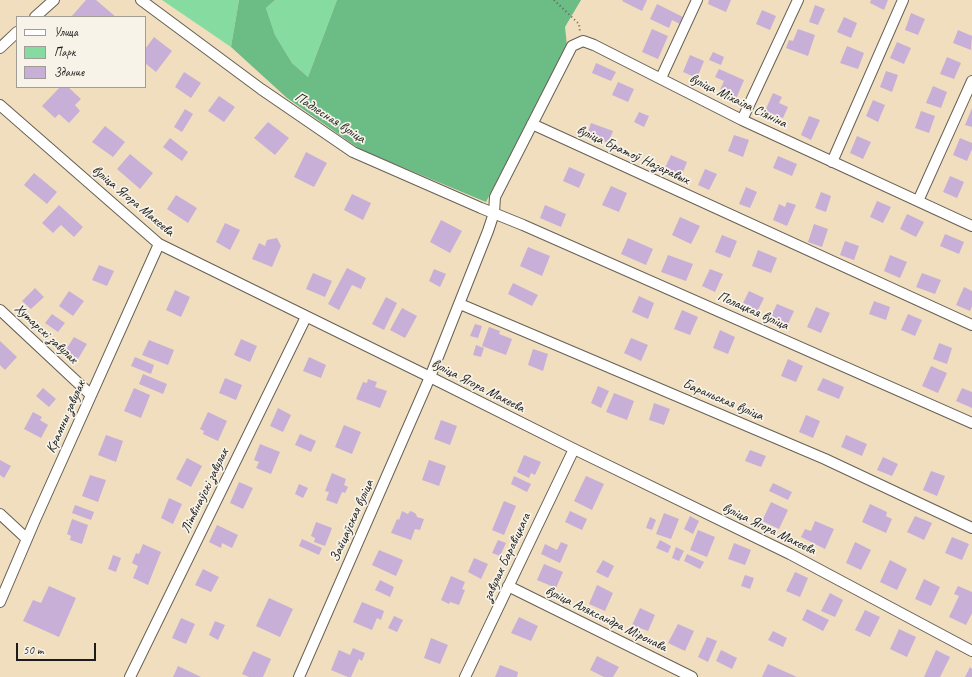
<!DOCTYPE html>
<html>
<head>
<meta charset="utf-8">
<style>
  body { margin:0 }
  #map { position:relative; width:972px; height:677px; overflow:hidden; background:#f0debe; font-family:Caveat,sans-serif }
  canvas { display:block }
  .legend { position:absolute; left:16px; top:16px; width:130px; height:72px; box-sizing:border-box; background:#f7f3e8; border:1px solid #9f9d96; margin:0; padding:5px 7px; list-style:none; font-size:12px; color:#1c1c1c }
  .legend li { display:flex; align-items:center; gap:8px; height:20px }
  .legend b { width:20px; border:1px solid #9f9d96 }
  .scale { position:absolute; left:16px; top:643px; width:80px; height:18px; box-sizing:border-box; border:2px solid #1c1c1c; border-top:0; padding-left:5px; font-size:12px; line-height:14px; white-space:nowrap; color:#1c1c1c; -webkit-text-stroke:3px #f7f3e8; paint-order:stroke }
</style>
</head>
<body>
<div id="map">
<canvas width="972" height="677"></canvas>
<ul class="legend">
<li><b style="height:5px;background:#fff"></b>Улица</li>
<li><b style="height:11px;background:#86dca0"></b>Парк</li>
<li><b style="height:11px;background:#c8afd7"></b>Здание</li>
</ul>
<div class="scale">50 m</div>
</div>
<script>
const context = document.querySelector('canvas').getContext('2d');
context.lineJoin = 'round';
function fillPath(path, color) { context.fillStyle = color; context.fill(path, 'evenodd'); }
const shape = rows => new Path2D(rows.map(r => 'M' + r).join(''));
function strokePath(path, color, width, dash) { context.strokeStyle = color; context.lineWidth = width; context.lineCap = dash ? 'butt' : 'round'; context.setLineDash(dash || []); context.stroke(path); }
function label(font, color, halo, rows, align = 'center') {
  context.font = font + ' Caveat,sans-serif'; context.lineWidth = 3.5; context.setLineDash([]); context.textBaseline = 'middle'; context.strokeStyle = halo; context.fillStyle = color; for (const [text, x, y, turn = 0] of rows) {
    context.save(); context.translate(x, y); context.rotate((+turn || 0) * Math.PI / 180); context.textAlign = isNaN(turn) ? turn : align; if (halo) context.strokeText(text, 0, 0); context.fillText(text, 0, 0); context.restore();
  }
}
const green = shape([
  [162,0,239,0,231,47],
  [275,0,337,0,308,77,292,63,275,35,266,8]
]);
const forest = shape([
  [239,0,275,0,266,8,275,35,292,63,308,77,337,0,581,0,565,27,567,46,486,202,361,150,287,98,231,47]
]);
const building = shape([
  [86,0,96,0,116,17,71,17],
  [623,0,647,0,642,11,622,1],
  [709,0,731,0,726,12,708,4],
  [871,0,888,0,884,10,870,3],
  [657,4,683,17,680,24,672,20,669,28,650,19],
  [815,5,825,9,818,25,809,22],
  [762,10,776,16,770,30,756,24],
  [911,13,925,19,918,35,905,30],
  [844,17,857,23,851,38,837,32],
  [652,29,668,36,658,59,642,52],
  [798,29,815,35,808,56,786,48,789,40,793,41],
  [958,30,972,36,971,50,953,43],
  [154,37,172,51,156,72,145,63,145,49],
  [897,42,911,48,904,64,890,58],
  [847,46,864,53,858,69,840,63],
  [713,52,724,57,721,65,709,60],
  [690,55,704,61,697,78,683,72],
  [947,57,961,63,954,79,940,74],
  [596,63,616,72,611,81,592,73],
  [719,69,744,80,736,99,719,92,724,81,715,77],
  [886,71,898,75,892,92,880,87],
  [184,72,201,83,191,98,175,87],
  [618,82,634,89,628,102,612,95],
  [933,86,947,92,941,108,926,103],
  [60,87,68,87,81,99,75,105,80,111,69,123,59,114,55,118,42,106],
  [773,93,782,97,779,103,788,107,783,118,765,111],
  [219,96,235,107,224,122,208,111],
  [873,100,885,105,878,122,866,116],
  [972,108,972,127,965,125],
  [185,109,193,114,182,132,174,127],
  [921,111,935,116,929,133,915,128],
  [639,112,649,116,644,127,634,122],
  [809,116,820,120,811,140,801,135],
  [268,122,289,138,275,155,254,138],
  [591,123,613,131,608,143,587,135],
  [105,126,125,142,113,157,92,142],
  [734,135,749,140,743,157,728,151],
  [857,136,871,142,863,159,850,153],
  [170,138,188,152,182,161,163,147],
  [960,138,972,143,972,149,967,161,953,155],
  [306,152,327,163,314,187,294,177],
  [130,154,153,173,140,189,117,169],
  [671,155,687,162,681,177,664,170],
  [778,156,797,164,792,176,773,168],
  [569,167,585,174,579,188,563,181],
  [705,169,717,174,709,190,698,185],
  [34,173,57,192,47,204,24,185],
  [950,176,964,182,957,198,943,192],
  [611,186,627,193,619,212,602,205],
  [746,187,757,192,750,208,739,204],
  [821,192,831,196,826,212,815,208],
  [352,194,371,203,363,220,344,210],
  [176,195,197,208,188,223,167,209],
  [877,201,891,207,883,223,870,217],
  [787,202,796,205,787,226,773,220,779,204,785,207],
  [59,205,83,227,74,237,61,225,53,233,42,223],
  [545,205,566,214,561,227,540,218],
  [907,214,924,222,916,237,900,229],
  [680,217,700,226,691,244,672,235],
  [441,220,462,231,450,253,430,242],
  [225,223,240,230,230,250,216,242],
  [814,224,828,229,822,247,808,242],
  [945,234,964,242,959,254,940,246],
  [722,235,737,241,730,258,715,252],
  [277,238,281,246,272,267,252,259,259,243,265,246,267,240],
  [628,238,653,249,646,265,621,254],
  [845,241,859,246,854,260,840,255],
  [528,247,550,256,542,276,520,266],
  [758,250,777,258,771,273,752,266],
  [668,255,693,264,686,281,661,272],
  [890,255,907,262,900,278,884,271],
  [99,265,114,271,107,286,92,280],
  [347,268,366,278,361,289,352,285,339,310,328,304],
  [434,269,446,274,440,287,429,281],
  [710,269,723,274,715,292,702,286],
  [313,273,332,281,325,297,306,289],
  [922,273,941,280,935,294,916,287],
  [513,283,538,295,532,306,508,294],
  [964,287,972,291,972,306,970,311,956,305],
  [35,288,44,297,31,309,22,301],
  [175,290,190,297,181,317,166,310],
  [69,291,84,301,73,316,59,306],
  [749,291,764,298,757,312,742,305],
  [639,296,654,303,648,319,632,312],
  [386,297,397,303,384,330,372,324],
  [874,301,890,307,886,320,869,314],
  [777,304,794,311,788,324,771,316],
  [816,307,830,313,821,333,807,327],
  [402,308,417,316,405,338,390,330],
  [682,310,698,317,690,335,674,329],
  [52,314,65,323,58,332,45,323],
  [908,314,922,320,915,336,901,330],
  [475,324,482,326,478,338,470,336],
  [489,327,500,331,499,334,512,339,506,355,482,346],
  [720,330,735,337,728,354,713,348],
  [74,337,87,344,78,359,65,351],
  [631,338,648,345,641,361,624,353],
  [241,339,257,346,250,362,234,355],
  [149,340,174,350,168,365,142,355],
  [0,341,17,357,5,370,0,365],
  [939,343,952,348,947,364,933,359],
  [476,345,484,348,481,357,473,355],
  [533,349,548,354,543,371,528,365],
  [135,357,154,365,151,374,131,366],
  [309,357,326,365,321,378,303,371],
  [788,359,803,366,796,382,781,376],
  [931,366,947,373,938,393,922,386],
  [143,374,167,384,163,394,139,384],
  [225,378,242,385,236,400,219,393],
  [823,378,844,387,839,399,817,390],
  [368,379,377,382,375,387,387,391,380,408,356,399,363,382,367,383],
  [598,386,609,391,601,408,591,403],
  [43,388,56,399,49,407,36,396],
  [134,388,150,395,141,418,124,411],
  [962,388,972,392,972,408,956,401],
  [614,393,634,401,627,420,606,412],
  [654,403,670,409,664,425,649,420],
  [278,408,291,415,283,432,270,426],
  [33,412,42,417,40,420,48,425,41,438,24,429],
  [208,412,227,421,218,441,203,434,204,431,200,429],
  [806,415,820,421,813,438,799,432],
  [441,420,457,426,450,445,434,439],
  [344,425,361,432,352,454,335,447],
  [300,434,316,441,311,452,295,445],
  [106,435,123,441,116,462,98,455],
  [846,435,867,444,862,456,841,447],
  [260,444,280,452,271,474,256,468,259,462,254,460],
  [750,450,766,456,761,467,745,461],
  [524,455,541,462,535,475,531,473,529,478,517,472],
  [883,457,898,464,892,476,877,470],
  [187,458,202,466,191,487,176,479],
  [0,460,11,466,4,478,0,475],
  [429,460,446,466,439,486,422,480],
  [931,471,945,476,937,496,923,490],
  [332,473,346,479,344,485,348,487,345,493,342,492,337,504,326,500,329,492,325,491],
  [90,475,106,480,98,502,82,496],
  [514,476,531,484,527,492,511,484],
  [586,476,604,484,592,510,574,501],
  [239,482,253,488,243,509,230,503],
  [773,483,792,492,788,500,769,491],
  [299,484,308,488,303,498,295,494],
  [169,498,182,504,173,524,161,518],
  [504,501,516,506,504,535,492,530],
  [771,502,788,510,779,529,762,521],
  [870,504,887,512,886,516,892,519,886,533,862,522],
  [75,505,94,512,91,520,72,513],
  [402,511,408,514,410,511,413,512,416,514,417,517,424,519,420,530,415,529,411,540,391,533,397,519,399,520],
  [570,511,587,519,582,530,565,522],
  [664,513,679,519,671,539,656,534],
  [690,516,699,521,693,534,684,529],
  [915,516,932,523,924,540,907,532],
  [650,517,656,520,652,530,646,528],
  [72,519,88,525,82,544,70,540,71,536,67,534],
  [815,521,834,529,825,549,801,537,805,529,811,531],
  [316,522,332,528,325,546,314,542,315,538,311,536],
  [217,525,238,535,232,548,222,543,221,548,209,542],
  [698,530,715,537,707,557,690,550],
  [952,537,969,544,962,560,945,553],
  [302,539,322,548,319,555,299,546],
  [498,540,506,543,500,556,492,553],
  [660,540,671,546,668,553,656,548],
  [561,542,568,545,560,563,541,554,545,544,557,550],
  [855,542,871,550,861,570,846,563],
  [734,543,751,550,745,565,728,559],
  [143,544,161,552,148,585,133,578,138,566,132,563,136,553,139,554],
  [676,547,684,551,679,561,672,558],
  [379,550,403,560,396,576,372,565],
  [687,554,704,562,700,569,684,561],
  [113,555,121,558,116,572,108,569],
  [474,558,488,564,481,579,468,572],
  [603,560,614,566,608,578,596,572],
  [890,560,907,569,897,590,880,582],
  [544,564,563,572,556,588,537,580],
  [203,569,219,577,211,592,195,585],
  [795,572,808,578,800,597,786,591],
  [745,575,754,578,750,589,741,586],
  [451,576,465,582,462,589,465,590,459,605,450,602,449,604,441,600],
  [924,579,940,587,931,606,915,599],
  [380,580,394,587,390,597,375,590],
  [597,585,613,593,605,611,589,604],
  [49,586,76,598,59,637,23,621,33,600,41,603],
  [958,586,972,592,972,613,966,625,949,617,959,596,954,594],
  [830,593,843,600,835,617,821,611],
  [269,598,293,609,280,637,256,626],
  [362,602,384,611,381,620,377,618,372,630,353,622],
  [640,608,655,615,648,631,632,625],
  [807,609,829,620,823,631,802,620],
  [865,610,880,617,870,637,855,630],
  [394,616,403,620,397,632,388,628],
  [519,617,538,626,531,641,511,633],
  [181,618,195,624,186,644,172,638],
  [215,621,225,625,218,640,209,635],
  [678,624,694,631,685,651,668,643],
  [899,629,916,637,907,657,890,649],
  [773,631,787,638,783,647,768,640],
  [707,637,717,641,708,662,698,657],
  [431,638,448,645,440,664,424,658],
  [353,648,365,653,362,661,359,659,351,677,348,677,331,670,339,650,350,655],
  [721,650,737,658,732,669,716,661],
  [936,650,950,657,940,677,924,677],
  [253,651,271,659,263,677,249,677,242,674],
  [597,656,619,667,613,677,604,677,590,670],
  [768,664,797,677,762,677],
  [500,665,518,672,517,677,495,677],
  [178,666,201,677,173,677],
  [970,667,972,669,972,677,965,677]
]);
const path = shape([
  [554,0,579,24,580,32]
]);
const minor = shape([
  [141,0,261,89,353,152,481,208,523,225,972,423],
  [35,17,54,0],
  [0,48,17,32],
  [661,78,697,0],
  [0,105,159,244,430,377,574,449,790,554,972,651],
  [742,120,798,0],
  [532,124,972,325],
  [832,162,903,0],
  [918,201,972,81],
  [460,304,825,459,972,528],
  [0,310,91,395],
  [0,514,27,539],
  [508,586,692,677],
  [0,602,35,520,159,244],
  [130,677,306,317],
  [299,677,430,377,488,231,494,213,495,197,572,46,583,41,594,45,742,120,972,226],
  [465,677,574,449]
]);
const streetNames = [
  ["вуліца Міхаіла Сіяніна",738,101,26],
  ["Падлесная вуліца",330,118,33],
  ["вуліца Братоў Назаравых",633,155,25],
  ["вуліца Ягора Макеева",133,201,40],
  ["Полацкая вуліца",753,311,24],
  ["Хутарскі завулак",46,334,43],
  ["вуліца Ягора Макеева",478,386,27],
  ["Бараньская вуліца",723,400,23],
  ["Крамны завулак",66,417,-66],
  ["Літвінаўскі завулак",205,491,-64],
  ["Зайцаўская вуліца",352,521,-66],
  ["вуліца Ягора Макеева",769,529,26],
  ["завулак Баравіцкага",507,557,-65],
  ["вуліца Аляксандра Міронава",606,619,26]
];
fillPath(green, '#86dca0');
fillPath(forest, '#6cbc86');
fillPath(building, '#c8afd7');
strokePath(minor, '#666055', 12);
strokePath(path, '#666055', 2, [1, 3]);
strokePath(minor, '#fff', 10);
label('14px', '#1c1c1c', '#f7f3e8', streetNames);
</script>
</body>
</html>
